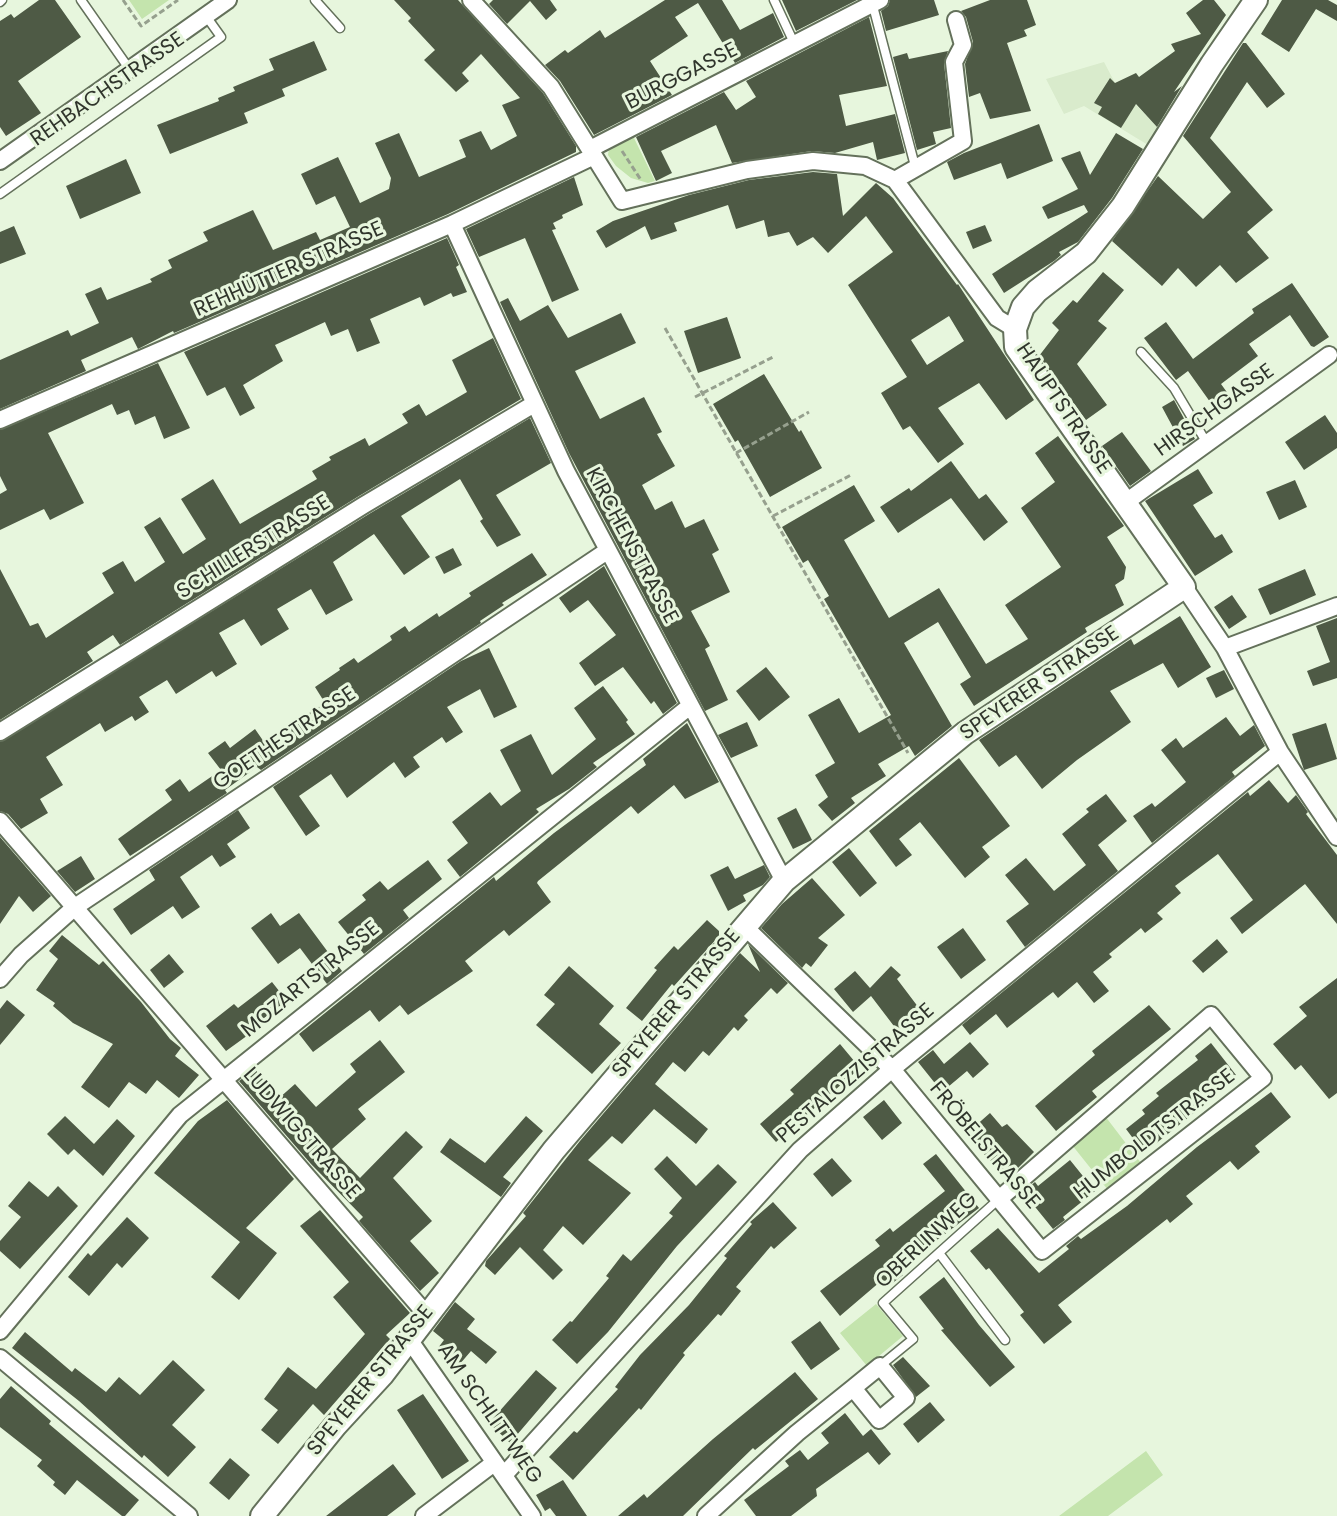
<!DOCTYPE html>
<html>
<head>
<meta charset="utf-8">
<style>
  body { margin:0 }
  canvas { display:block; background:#e7f6dd }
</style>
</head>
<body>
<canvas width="1337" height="1516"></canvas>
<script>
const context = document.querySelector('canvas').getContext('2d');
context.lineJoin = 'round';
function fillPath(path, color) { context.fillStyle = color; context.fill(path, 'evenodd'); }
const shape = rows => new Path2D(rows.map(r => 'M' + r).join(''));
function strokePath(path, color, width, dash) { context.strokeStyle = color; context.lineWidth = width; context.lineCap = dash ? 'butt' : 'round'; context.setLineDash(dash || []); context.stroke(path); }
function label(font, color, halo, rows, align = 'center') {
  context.font = font + ' Poppins,sans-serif'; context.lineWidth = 6; context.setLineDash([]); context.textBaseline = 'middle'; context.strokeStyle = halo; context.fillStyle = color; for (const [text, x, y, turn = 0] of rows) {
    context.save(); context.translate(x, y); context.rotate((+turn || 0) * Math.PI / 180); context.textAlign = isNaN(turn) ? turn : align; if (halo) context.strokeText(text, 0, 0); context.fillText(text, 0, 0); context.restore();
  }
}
const built = shape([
  [1104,62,1115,83,1159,129,1148,145,1084,106,1064,114,1046,79]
]);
const green = shape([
  [129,0,169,0,142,19],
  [633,136,655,181,648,183,631,178,616,166,608,155,609,148],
  [1105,1116,1141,1163,1108,1190,1072,1145],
  [876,1304,903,1336,867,1366,840,1333],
  [1146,1451,1163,1475,1108,1516,1059,1516]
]);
const building = shape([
  [39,0,55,0,81,37,18,81,41,113,6,136,0,127,0,21,11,14,14,18],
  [394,0,458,0,543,93,576,146,576,152,448,214,174,333,173,331,138,349,132,337,81,360,86,371,0,409,0,360,68,330,71,336,99,323,85,294,101,287,107,300,152,282,150,279,172,268,168,260,208,241,203,232,253,210,273,250,316,232,320,240,350,227,335,196,316,205,301,174,338,157,360,203,389,189,391,178,375,143,399,133,419,177,466,157,459,140,481,131,491,150,517,136,502,105,520,98,481,54,462,73,469,81,456,92,424,60,435,50,408,21,411,18],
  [493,0,550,0,557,10,546,20,530,1,507,24,489,4],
  [665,0,722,0,740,30,773,13,784,37,735,63,698,3,675,17,688,36,650,61,672,95,594,135,560,81,545,65,565,50,568,53,600,30,605,38],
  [782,0,857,0,796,31],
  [890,0,934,0,939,15,886,31,881,11,888,6],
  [990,0,1027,0,1036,25,1024,30,1027,36,1007,43,1031,111,990,119,980,93,969,97,965,64,973,42,966,17,961,11],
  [1203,0,1214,0,1226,15,1174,92,1182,86,1157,127,1136,104,1121,128,1098,114,1102,107,1094,103,1110,78,1115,83,1136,73,1139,77,1175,51,1171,44,1201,34,1186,13],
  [1282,0,1328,0,1337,5,1337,21,1316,9,1289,52,1261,34],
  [869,17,887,86,839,95,846,126,895,114,905,153,877,160,873,142,835,153,812,151,732,163,716,125,661,151,672,173,656,181,636,137,724,92,736,110,756,97,746,81],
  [314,41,327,70,282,89,285,96,244,113,248,123,170,154,157,125,219,101,218,98,235,91,233,87,274,70,269,59],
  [1243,43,1246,43,1285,94,1267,108,1247,82,1210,138,1273,210,1247,232,1269,258,1236,283,1220,265,1196,287,1178,268,1162,286,1112,241,1158,176,1203,219,1231,192,1183,136],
  [948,51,944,63,951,128,933,132,936,144,917,150,893,57,907,53,909,59],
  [1039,124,1053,161,1007,179,1001,163,954,180,947,162,964,153],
  [1116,133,1143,149,1112,198,1078,242,1059,252,1061,255,1054,261,1004,293,992,274,1088,212,1084,205,1048,219,1042,207,1078,189,1061,158,1080,151,1090,175],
  [126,159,141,193,80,219,66,186],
  [813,172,837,174,843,216,876,183,893,198,957,285,958,284,1034,400,1006,420,979,383,938,408,964,444,938,463,910,426,903,430,881,393,907,377,848,285,893,252,866,216,828,253,813,237,797,246,789,232,768,237,764,220,736,229,728,205,674,223,677,231,651,240,645,226,606,248,596,231,613,221,689,195,749,180],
  [949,316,964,341,927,365,911,340],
  [574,177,583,205,562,215,563,218,553,223,556,229,552,230,579,290,552,302,525,238,479,257,466,229],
  [985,225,992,241,973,249,966,232],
  [14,226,26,254,0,264,0,232],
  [447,238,459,265,456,267,467,292,453,297,451,293,424,306,420,297,370,319,380,343,357,352,348,329,331,336,325,322,275,345,283,361,243,385,255,408,240,416,225,387,207,396,184,352],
  [1103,272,1124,290,1098,321,1107,328,1077,364,1107,405,1086,420,1039,356,1059,330,1052,323,1073,300,1077,303],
  [1292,283,1329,337,1314,347,1311,346,1290,315,1249,344,1258,356,1221,384,1234,402,1218,413,1188,371,1176,380,1144,338,1166,322,1193,359,1254,313,1252,309],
  [508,298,520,321,548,305,568,338,621,313,636,343,575,371,600,419,644,397,662,432,657,434,675,466,642,485,655,510,672,501,685,528,704,519,719,550,712,554,730,592,691,611,710,646,705,649,728,700,705,711,569,453,500,302],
  [727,317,741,358,698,373,684,331],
  [493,338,521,399,359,496,120,645,113,635,87,652,93,661,0,720,0,569,30,626,38,623,46,638,114,593,102,573,123,561,135,582,165,562,144,527,160,517,183,554,206,539,181,499,213,479,240,524,317,479,312,471,331,460,329,457,365,438,369,446,408,423,402,414,419,404,426,416,467,392,452,360],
  [158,363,190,428,164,439,155,416,135,425,129,410,117,415,112,404,48,433,84,503,50,520,44,509,0,530,0,494,7,490,0,476,0,430],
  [764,374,799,432,801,430,822,468,770,497,738,440,735,442,713,404],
  [1174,400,1195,439,1183,446,1162,407],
  [1325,415,1337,433,1337,448,1304,470,1285,442],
  [530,418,551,463,496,495,521,535,497,547,480,521,483,519,460,479,401,516,430,557,404,575,374,534,333,562,353,600,326,615,311,589,277,609,289,629,261,646,244,619,219,633,237,664,216,677,212,671,176,694,167,680,139,697,149,712,135,721,132,716,105,732,100,723,46,757,63,785,40,799,48,813,21,829,8,814,0,811,0,742,369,514],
  [1122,432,1151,471,1130,486,1102,446],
  [1058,436,1124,526,1107,537,1126,567,1124,579,1115,585,1124,605,1085,628,1087,632,974,706,960,684,971,677,938,622,904,643,952,726,915,756,909,746,878,764,886,776,851,798,855,803,832,821,818,805,828,797,815,775,835,763,808,715,839,698,859,733,891,715,824,599,829,596,808,560,803,563,782,527,854,485,875,521,844,540,889,618,939,588,986,664,1028,639,1005,605,1061,567,1021,508,1055,482,1035,453],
  [951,461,979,499,986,494,1008,522,984,541,951,498,898,533,880,507,909,488,911,491],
  [1198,469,1213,493,1193,505,1215,538,1222,534,1233,552,1195,576,1145,501],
  [1295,480,1307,507,1279,520,1266,492],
  [453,548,462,565,444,574,435,557],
  [532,553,547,575,502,603,504,605,480,621,481,623,261,770,257,767,225,790,227,793,130,856,118,839,172,800,165,790,180,779,189,792,221,770,208,753,225,741,230,748,255,729,264,742,325,703,315,687,340,670,339,668,354,658,358,663,392,640,390,636,405,626,409,632,437,613,439,617,471,596,469,593],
  [604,566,677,703,663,714,654,701,651,704,623,667,595,686,579,663,616,635,588,600,570,613,559,598],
  [1305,569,1316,595,1270,615,1258,589],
  [1232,595,1247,617,1229,629,1214,607],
  [1180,616,1211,667,1178,688,1163,663,1110,691,1131,722,1077,760,1042,789,1016,755,999,767,979,740,1131,639,1134,645],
  [1337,618,1337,678,1313,686,1307,671,1330,662,1316,626],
  [489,648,517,707,494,718,480,689,447,707,463,732,446,743,442,737,413,757,420,767,405,778,394,762,347,798,331,774,299,796,320,826,306,836,273,787,461,661],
  [766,667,790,697,759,721,736,691],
  [1224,670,1234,689,1216,698,1206,678],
  [603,686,628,720,626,722,635,734,593,763,597,767,569,789,536,809,539,812,460,877,447,860,468,843,452,822,490,792,501,806,521,791,500,750,531,734,552,775,596,739,574,708],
  [1226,717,1240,736,1254,725,1265,746,1232,772,1235,776,1152,843,1133,816,1152,803,1155,807,1186,782,1161,750,1176,738,1183,748],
  [747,722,758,746,731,758,718,735],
  [687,723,719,782,685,799,674,785,638,814,631,806,538,881,537,883,551,902,509,936,504,930,465,961,473,971,408,1015,400,1005,379,1022,370,1010,313,1052,299,1034,494,877,496,881,554,833,646,765,643,759],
  [1326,723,1337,759,1304,770,1292,734],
  [959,758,1010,826,982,847,990,857,965,878,920,822,899,839,912,855,896,867,869,831],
  [1269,780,1288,803,1296,795,1308,812,1306,814,1337,855,1337,924,1305,884,1242,934,1230,918,1253,900,1218,854,1175,886,1181,893,1157,913,1163,919,1145,933,1141,928,1109,954,1112,957,1093,972,1109,991,1094,1003,1077,982,1058,998,1053,992,1007,1028,996,1014,970,1035,962,1025,1248,792,1250,796],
  [1106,794,1127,821,1098,845,1118,871,1025,947,1006,921,1029,904,1005,875,1026,858,1054,891,1086,865,1062,834,1089,812,1086,809],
  [796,808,812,840,793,849,777,818],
  [238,810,250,828,227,844,236,857,220,867,212,855,180,877,200,907,182,919,173,906,131,935,113,909,155,880,149,870],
  [0,837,51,896,33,912,19,896,0,924],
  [849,848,877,883,860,897,832,862],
  [81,856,95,879,75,892,57,871],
  [428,860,442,879,403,910,409,918,364,954,338,922,366,900,362,895,380,881,388,890],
  [764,865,770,877,763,885,743,895,746,901,728,911,710,875,728,866,735,879],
  [812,878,845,915,818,938,828,945,811,967,806,963,802,968,761,928,782,904],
  [271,913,280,926,299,913,342,971,327,984,300,948,278,964,251,928],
  [707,920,719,931,719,936,674,986,672,984,642,1021,626,1008,657,970,654,968,674,946,678,950],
  [963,928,986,960,961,979,937,947],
  [62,935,99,965,103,961,141,1002,170,1039,181,1048,175,1056,199,1075,179,1098,157,1080,146,1094,129,1082,109,1108,81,1087,113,1044,73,1023,53,1006,55,1003,36,990,58,959,49,951],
  [1217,939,1228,952,1203,973,1192,961],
  [748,944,788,983,777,994,771,988,744,1016,748,1020,738,1031,734,1027,709,1056,703,1051,685,1072,673,1062,655,1084,708,1129,696,1144,654,1109,622,1144,612,1136,588,1160,631,1193,583,1245,563,1226,543,1250,563,1270,553,1280,520,1247,495,1275,485,1266,486,1261,526,1216,523,1213,580,1141,740,953,760,972],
  [169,954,184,972,164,988,150,970],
  [569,966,614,1006,599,1024,621,1043,592,1074,536,1025,555,1004,544,995],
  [891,966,901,975,897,979,925,1016,900,1034,871,996,853,1012,834,989,855,971,870,988],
  [1337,978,1337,1093,1329,1099,1301,1065,1295,1070,1273,1044,1307,1016,1299,1007],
  [272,982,287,1001,252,1027,255,1030,226,1051,206,1026,234,1004,238,1008],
  [7,1000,25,1015,0,1045,0,1009],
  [1149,1005,1171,1029,1092,1091,1097,1097,1056,1131,1035,1106,1095,1055,1092,1051],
  [380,1040,405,1072,358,1109,366,1119,332,1149,360,1178,406,1131,423,1147,393,1178,432,1221,410,1241,439,1273,420,1291,359,1221,363,1217,311,1164,239,1081,255,1069,278,1099,295,1084,316,1107,356,1072,350,1064],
  [970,1042,989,1064,973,1078,967,1071,942,1092,918,1062,933,1050,944,1064],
  [1211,1043,1236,1075,1202,1102,1204,1105,1144,1153,1126,1129,1145,1114,1142,1110,1159,1096,1156,1093,1198,1060,1195,1056],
  [840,1044,860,1068,776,1142,760,1124,794,1094,790,1090],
  [1271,1092,1291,1117,1255,1146,1260,1152,1238,1170,1230,1161,1186,1196,1193,1204,1170,1223,1167,1219,1058,1305,1072,1322,1044,1344,1020,1315,1024,1312,989,1268,986,1270,970,1251,998,1228,1039,1273,1069,1249,1066,1246,1078,1236,1081,1239,1127,1206,1197,1147],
  [227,1100,294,1179,246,1228,277,1253,239,1300,211,1277,240,1242,154,1173,198,1121],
  [884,1100,902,1123,882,1140,863,1117],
  [990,1113,1002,1127,1007,1124,1034,1152,1010,1176,1006,1176,965,1135],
  [65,1116,94,1144,117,1119,135,1136,103,1176,74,1149,68,1155,47,1134],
  [526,1116,543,1131,503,1177,511,1183,501,1197,440,1152,450,1138,485,1163],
  [936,1154,979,1208,928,1247,930,1248,900,1272,903,1275,886,1288,881,1281,840,1316,820,1291,880,1246,875,1240,890,1228,893,1232,945,1191,923,1164],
  [667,1156,696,1186,718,1164,737,1182,677,1246,608,1332,577,1364,552,1340,570,1321,572,1322,609,1278,606,1276,623,1254,631,1261,673,1216,669,1213,682,1198,654,1169],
  [832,1158,852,1181,832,1197,813,1174],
  [1070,1160,1095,1191,1063,1217,1065,1220,1053,1229,1023,1192,1035,1182,1038,1186],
  [29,1181,48,1197,58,1186,78,1206,20,1269,0,1251,0,1241,21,1217,8,1206],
  [773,1202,797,1228,774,1249,771,1246,736,1287,741,1291,721,1316,718,1314,683,1353,685,1355,641,1410,639,1408,573,1480,549,1457,574,1431,577,1433,618,1389,615,1387,640,1355,689,1305,727,1258,724,1256,752,1224,750,1222],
  [320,1210,410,1313,386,1335,390,1339,324,1415,313,1404,278,1444,261,1430,278,1410,264,1399,288,1367,316,1389,365,1334,333,1297,349,1282,300,1226],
  [127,1217,149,1238,122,1268,117,1263,89,1296,68,1277,88,1253,91,1256],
  [944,1277,979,1325,1015,1367,990,1387,941,1330,944,1329,919,1297],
  [455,1302,475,1319,467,1329,497,1352,486,1364,471,1351,453,1372,438,1348,444,1340,433,1331],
  [820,1321,840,1349,811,1370,791,1342],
  [25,1332,72,1372,75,1368,106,1392,119,1377,140,1395,173,1360,205,1390,172,1425,196,1447,168,1477,144,1455,142,1458,79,1401,12,1348],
  [903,1357,930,1386,916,1397,893,1365],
  [536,1370,557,1388,510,1443,489,1423],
  [795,1372,818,1399,755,1450,753,1448,683,1516,618,1516,644,1494,647,1498,713,1439],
  [11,1386,51,1421,49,1424,139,1500,125,1516,122,1516,77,1480,65,1495,53,1485,55,1482,37,1466,42,1460,0,1427,0,1399],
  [423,1394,469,1461,442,1479,397,1410],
  [930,1402,945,1420,918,1443,903,1424],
  [845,1413,863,1436,871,1429,891,1454,879,1465,868,1452,816,1489,817,1496,791,1516,756,1516,744,1500,789,1466,785,1461,800,1450,808,1460,829,1443,821,1433],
  [230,1458,250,1475,229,1500,209,1483],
  [393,1464,416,1494,387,1516,326,1516],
  [563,1480,587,1516,556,1516,550,1508,545,1511,536,1495]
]);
const path = shape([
  [123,0,141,26,178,0],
  [622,151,641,180],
  [665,328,908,753],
  [695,397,773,357],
  [736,453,809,412],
  [773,516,851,475]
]);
const lane = shape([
  [81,0,130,70],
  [315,0,340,28],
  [774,0,795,45],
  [0,2,2,0],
  [873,6,915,166],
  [0,194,221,37,206,16],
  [1141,352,1174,388,1208,445],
  [939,1253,1005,1340],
  [880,1366,913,1339,883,1303,999,1199]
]);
const street = shape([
  [471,0,551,87,622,201,747,170,813,161,865,166,895,180,997,318,1015,329],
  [590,149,880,0],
  [0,161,228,0],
  [895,180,963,141,954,62,963,45,956,20],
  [452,224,566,471,784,881],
  [0,420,452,224,594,156],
  [1126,502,1329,355],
  [1184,587,1225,648,1280,752,1337,837],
  [1225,648,1337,606],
  [0,732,364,505,534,404],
  [0,821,426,1314],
  [744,926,892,1069,999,1199,1042,1251,1263,1078,1211,1015,999,1199],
  [0,979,21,955,75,907,607,551],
  [0,1331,180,1115,690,706],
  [408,1338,532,1516],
  [0,1358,189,1516],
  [504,1475,800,1150,892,1069,1280,752],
  [424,1516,494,1463],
  [706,1516,797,1433,853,1388,880,1366,906,1398,879,1420,853,1388]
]);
const secondary = shape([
  [262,1516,335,1426,382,1375,554,1150,784,881,965,733,1184,587,1016,347,1015,329,1023,307,1037,291,1086,253,1123,206,1212,64,1256,0]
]);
const streetNames = [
  ["BURGGASSE",682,77,-27],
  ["REHBACHSTRASSE",108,90,-35],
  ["REHHÜTTER STRASSE",289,270,-24],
  ["HAUPTSTRASSE",1063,409,56],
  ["HIRSCHGASSE",1215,411,-36],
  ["KIRCHENSTRASSE",631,546,62],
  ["SCHILLERSTRASSE",254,548,-32],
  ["SPEYERER STRASSE",1040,684,-34],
  ["GOETHESTRASSE",285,739,-34],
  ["MOZARTSTRASSE",311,980,-39],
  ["SPEYERER STRASSE",677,1004,-50],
  ["PESTALOZZISTRASSE",856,1074,-41],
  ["LUDWIGSTRASSE",301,1134,49],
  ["HUMBOLDTSTRASSE",1155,1135,-38],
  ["FRÖBELSTRASSE",984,1146,50],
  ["OBERLINWEG",927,1241,-43],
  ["SPEYERER STRASSE",371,1381,-51],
  ["AM SCHLITTWEG",489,1414,55]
];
fillPath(built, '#d9ebcc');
fillPath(green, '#c4e4ad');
fillPath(building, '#4e5a45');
strokePath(lane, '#64715b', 11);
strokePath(street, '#64715b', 20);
strokePath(secondary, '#64715b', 26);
strokePath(path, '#96a08e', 3, [6, 3]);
strokePath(lane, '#fff', 8);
strokePath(street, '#fff', 16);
strokePath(secondary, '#fff', 22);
label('21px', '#30352c', '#e7f6dd', streetNames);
</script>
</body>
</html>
